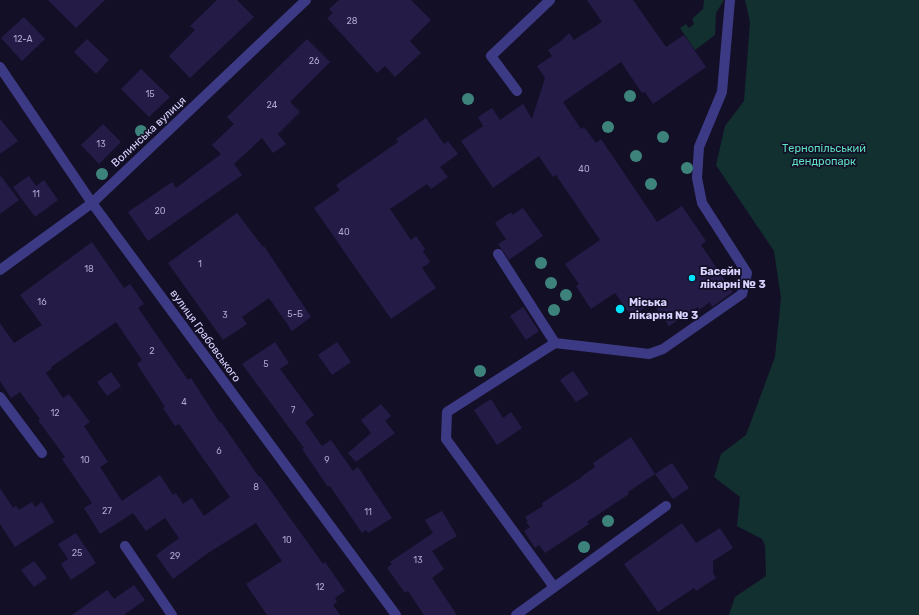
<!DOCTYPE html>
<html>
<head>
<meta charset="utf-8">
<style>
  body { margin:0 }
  canvas { display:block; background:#130f26 }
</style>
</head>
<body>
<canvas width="919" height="615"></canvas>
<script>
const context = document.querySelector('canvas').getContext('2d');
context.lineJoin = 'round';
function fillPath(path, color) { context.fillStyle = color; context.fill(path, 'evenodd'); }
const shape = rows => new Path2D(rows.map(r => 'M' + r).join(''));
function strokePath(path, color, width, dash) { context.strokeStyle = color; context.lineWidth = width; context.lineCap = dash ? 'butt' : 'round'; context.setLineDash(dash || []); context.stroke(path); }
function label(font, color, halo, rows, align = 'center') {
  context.font = font + ' Rubik,sans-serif'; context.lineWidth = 3.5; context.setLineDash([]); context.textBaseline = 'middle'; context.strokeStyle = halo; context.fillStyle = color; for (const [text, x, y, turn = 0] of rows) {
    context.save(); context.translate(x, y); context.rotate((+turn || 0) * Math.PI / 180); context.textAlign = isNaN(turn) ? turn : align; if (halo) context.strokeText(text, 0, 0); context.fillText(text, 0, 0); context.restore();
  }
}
const green = shape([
  [704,0,724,0,716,13,715,35,695,50,680,28,686,24,689,28,694,24,692,19,703,9],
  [745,0,919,0,919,615,729,615,735,597,766,576,765,546,762,539,737,526,740,497,714,477,721,454,746,435,775,357,781,298,774,251,716,165,725,126,744,101,750,22]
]);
const building = shape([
  [48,0,105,0,76,28],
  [217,0,237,0,254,17,190,78,169,56,195,30,190,26],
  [339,0,411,0,431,20,410,41,421,53,395,77,385,66,377,73,327,18,333,13,329,9],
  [587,0,633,0,666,47,684,35,706,67,653,104,645,92,642,93,621,62,563,102,581,129,584,127,596,143,601,139,657,222,682,206,706,241,701,245,733,292,712,307,710,302,699,310,698,307,669,326,652,302,632,317,615,293,591,309,576,286,579,284,565,264,600,240,556,175,553,177,539,156,493,188,461,141,483,126,478,117,492,108,500,120,523,104,532,119,545,78,537,66,552,56,548,50,561,41,569,33,574,40,602,22],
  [24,17,45,39,22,61,1,38],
  [87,39,109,60,96,74,74,52],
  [307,39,330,62,290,102,300,112,278,134,286,144,273,153,262,138,234,164,242,175,148,241,128,212,172,182,176,188,221,154,212,145,234,124,227,117],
  [141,69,170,97,149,117,121,89],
  [426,118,444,144,448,141,458,154,440,167,448,177,431,189,427,184,390,209,411,240,416,236,425,249,423,251,430,262,422,268,436,288,391,319,314,208,340,190,336,185,398,142,396,139],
  [0,119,18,141,0,154],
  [103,124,121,142,99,164,81,145],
  [0,175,19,200,0,214],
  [29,176,36,186,44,180,58,200,35,217,13,187],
  [523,208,543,236,509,260,498,244,506,239,495,223,511,212,512,215],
  [237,213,263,247,264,246,311,317,292,331,269,298,242,317,247,324,223,340,168,263],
  [92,242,124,288,130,284,144,304,138,308,188,380,191,378,220,423,221,422,259,477,260,476,323,564,325,562,345,591,335,598,337,602,333,605,340,615,267,615,246,584,282,561,256,523,208,553,173,579,156,555,179,538,165,518,146,531,133,513,100,534,84,508,92,503,62,459,65,457,38,420,40,419,20,392,11,398,0,381,0,323,14,343,42,325,20,295],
  [116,322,142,360,137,364,165,407,163,408,175,426,179,424,230,497,204,516,192,498,183,504,176,493,173,495,160,475,122,501,100,467,108,462,84,426,90,422,69,394,63,398,46,373,52,368,51,367],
  [523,307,539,331,526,340,510,316],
  [275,342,289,363,280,369,314,415,305,422,322,446,331,440,353,471,358,467,392,518,368,533,366,530,362,533,330,486,328,487,302,449,304,448,242,364],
  [337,342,351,362,332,375,318,355],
  [573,371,589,394,576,402,560,380],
  [111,372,121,386,107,396,97,382],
  [491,399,503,418,511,412,522,428,497,445,474,410],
  [381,404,391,416,385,421,395,433,356,462,348,453,371,433,361,420],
  [631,437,655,474,628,492,629,494,587,522,589,524,545,553,539,545,535,548,524,531,530,527,526,522,528,521,525,517,543,506,542,503,582,477,582,476,595,467,593,463],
  [672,463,689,488,673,499,655,474],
  [0,488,13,508,16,506,19,510,32,502,35,507,42,502,54,522,15,547,0,524],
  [442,511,457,536,432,551,444,569,432,578,457,615,424,615,408,591,405,593,387,568,392,564,390,562,433,533,425,520],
  [682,523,696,543,720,528,733,548,713,561,713,573,716,578,696,591,694,588,658,612,624,564],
  [76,533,96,563,71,580,61,564,68,559,58,544],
  [34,561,47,578,34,587,21,570],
  [134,585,145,600,125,614,125,615,72,615,107,590,114,599]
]);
const minor = shape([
  [0,67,92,203,396,615],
  [517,91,491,56,550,0],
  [498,254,555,343],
  [0,270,92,203,306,0],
  [0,397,42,453],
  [125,546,172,615],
  [554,587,446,439,447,412,555,343,649,354,663,349,742,294,747,273,702,203,697,178,699,147,722,92,730,0],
  [516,615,666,506]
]);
const trees = [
  [630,96],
  [468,99],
  [608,127],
  [141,131],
  [663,137],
  [636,156],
  [687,168],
  [102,174],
  [651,184],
  [541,263],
  [551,283],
  [566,295],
  [554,310],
  [480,371],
  [608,521],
  [584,547]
];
const markers = [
  [692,278,4,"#00e5ff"],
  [620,309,5,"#00e5ff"]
];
const numberNames = [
  ["28",352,21],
  ["12-А",23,39],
  ["26",314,61],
  ["15",150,94],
  ["24",272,105],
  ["13",101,144],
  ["40",584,169],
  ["11",36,194],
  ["20",160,211],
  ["40",344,232],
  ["1",200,264],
  ["18",89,269],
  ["16",42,302],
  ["5-Б",295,314],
  ["3",225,315],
  ["2",152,351],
  ["5",266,364],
  ["4",184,402],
  ["7",293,410],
  ["12",55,413],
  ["6",219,451],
  ["10",85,460],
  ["9",327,460],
  ["8",256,487],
  ["27",107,511],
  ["11",368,512],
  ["10",287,540],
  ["25",77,553],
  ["29",175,556],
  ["13",418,560],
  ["12",320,587]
];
const streetNames = [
  ["Волинська вулиця",149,132,-43],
  ["вулиця Грабовського",205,336,54]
];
const parkNames = [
  ["Тернопільський",824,149],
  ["дендропарк",824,162]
];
const poiNames = [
  ["Басейн",700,272],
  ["лікарні № 3",700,285],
  ["Міська",629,303],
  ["лікарня № 3",629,316]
];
fillPath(green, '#12302f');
fillPath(building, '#241b47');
strokePath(minor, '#3d3a85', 10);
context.fillStyle = '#3d827b';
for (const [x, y] of trees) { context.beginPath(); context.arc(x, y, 6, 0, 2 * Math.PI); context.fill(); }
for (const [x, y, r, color] of markers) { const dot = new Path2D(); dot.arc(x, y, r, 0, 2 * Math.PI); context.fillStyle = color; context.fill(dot); strokePath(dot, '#130f26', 1.5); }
label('9px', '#aca6d1', null, numberNames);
label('11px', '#d9d4ff', '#130f26', streetNames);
label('11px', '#5fe0c0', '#130f26', parkNames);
label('bold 11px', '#d9d4ff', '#130f26', poiNames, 'left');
</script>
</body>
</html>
